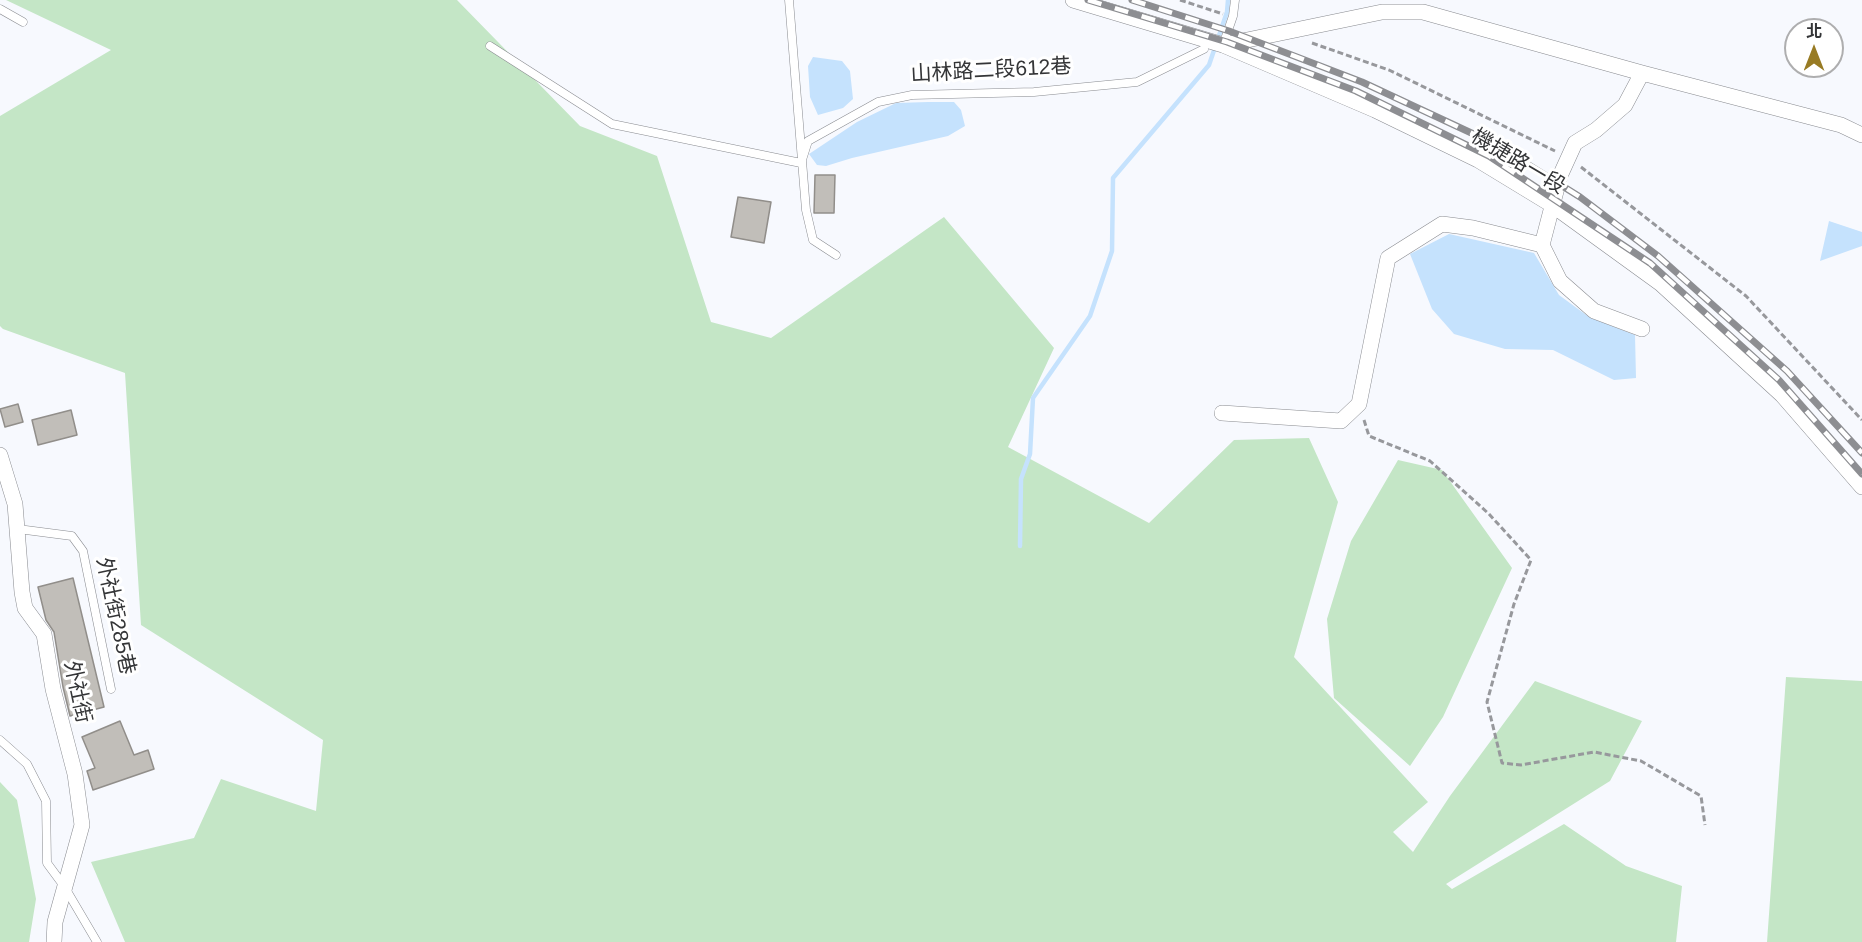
<!DOCTYPE html>
<html>
<head>
<meta charset="utf-8">
<style>
  body { margin:0 }
  #map { position:relative; width:1862px; height:942px; overflow:hidden; background:#f7f9fe; font-family:Arial,"Noto Sans TC",sans-serif }
  canvas { display:block }
  .north { position:absolute; left:1784px; top:18px; width:60px; height:60px; box-sizing:border-box; background:#fff; border:2px solid #aeaeaf; border-radius:50%; rotate:0deg; font-size:16px; font-weight:700; line-height:24px; text-align:center; color:#343537 }
  .north::after { content:''; display:block; margin:auto; width:21px; height:27px; background:#987b24; clip-path:polygon(50% 0,100% 100%,50% 72%,0 100%) }
</style>
</head>
<body>
<div id="map">
<canvas width="1862" height="942"></canvas>
<div class="north">北</div>
</div>
<script>
const context = document.querySelector('canvas').getContext('2d');
context.lineJoin = 'round';
function fillPath(path, color) { context.fillStyle = color; context.fill(path, 'evenodd'); }
const shape = rows => new Path2D(rows.map(r => 'M' + r).join(''));
function strokePath(path, color, width, dash) { context.strokeStyle = color; context.lineWidth = width; context.lineCap = dash ? 'butt' : 'round'; context.setLineDash(dash || []); context.stroke(path); }
function label(font, color, halo, rows, align = 'center') {
  context.font = font + ' Arial,"Noto Sans TC",sans-serif'; context.lineWidth = 6; context.setLineDash([]); context.textBaseline = 'middle'; context.strokeStyle = halo; context.fillStyle = color; for (const [text, x, y, turn = 0] of rows) {
    context.save(); context.translate(x, y); context.rotate((+turn || 0) * Math.PI / 180); context.textAlign = isNaN(turn) ? turn : align; if (halo) context.strokeText(text, 0, 0); context.fillText(text, 0, 0); context.restore();
  }
}
const green = shape([
  [6,0,457,0,580,126,657,156,711,322,771,338,944,217,1054,348,1008,447,1149,523,1234,440,1309,438,1338,502,1294,657,1428,802,1393,832,1413,852,1450,796,1535,681,1642,721,1610,781,1446,884,1452,889,1564,824,1626,866,1682,886,1676,942,125,942,91,862,194,838,221,779,316,811,323,740,141,625,125,373,3,329,0,326,0,116,111,50],
  [1398,460,1442,470,1512,568,1443,717,1410,766,1334,698,1327,619,1351,541],
  [1786,677,1862,681,1862,942,1767,942],
  [0,782,17,800,36,899,29,942,0,942]
]);
const water = shape([
  [813,57,842,61,850,71,853,99,843,108,818,115,810,97,808,66],
  [928,102,954,102,961,110,965,126,948,136,852,158,826,166,817,165,809,154,857,122,896,103],
  [1829,221,1862,232,1862,246,1820,261],
  [1449,234,1534,253,1559,295,1589,317,1635,335,1636,378,1614,380,1553,350,1505,349,1454,334,1432,309,1410,254]
]);
const stream = shape([
  [1020,546,1021,479,1030,454,1033,398,1090,316,1112,251,1113,178,1209,65,1227,12,1228,0]
]);
const building = shape([
  [815,175,835,175,834,213,814,213,815,175],
  [738,197,771,202,764,243,731,237,738,197],
  [18,404,23,422,5,427,0,409,18,404],
  [71,410,77,435,38,445,32,420,71,410],
  [73,578,104,707,70,716,63,687,54,632,46,620,38,587,73,578],
  [120,721,134,755,148,750,154,769,93,790,87,771,95,768,82,737,120,721]
]);
const path = shape([
  [1180,0,1223,14],
  [1312,43,1389,70,1555,151],
  [1581,167,1746,296,1862,420],
  [1364,420,1369,436,1430,461,1489,514,1531,560,1514,604,1487,702,1502,763,1521,765,1594,752,1641,761,1701,796,1705,825]
]);
const service = shape([
  [789,0,806,210,813,240,836,255],
  [0,9,23,22],
  [1223,45,1233,16,1235,0],
  [490,46,612,124,801,163,808,141,878,102,912,95,1034,92,1137,82,1204,49],
  [18,529,72,536,83,551,111,689],
  [0,740,27,764,46,801,47,863,64,886,97,942]
]);
const minor = shape([
  [1073,0,1223,45,1375,110,1478,160,1552,205,1661,284,1782,395,1862,487],
  [1223,45,1382,12,1423,12,1642,73,1841,125,1862,135],
  [1542,245,1560,176,1575,143,1596,130,1625,105,1642,73],
  [1542,245,1560,281,1594,311,1642,329],
  [1222,413,1341,421,1359,404,1388,258,1442,224,1473,228,1542,245],
  [0,455,15,504,22,592,25,608,44,634,53,689,75,774,82,825,55,922,54,942]
]);
const rail = shape([
  [1088,0,1227,42,1356,91,1489,156,1650,263,1779,380,1862,474],
  [1132,0,1229,31,1362,82,1495,144,1580,197,1658,256,1787,371,1862,453]
]);
const streetNames = [
  ["山林路二段612巷",991,71,-3],
  ["機捷路一段",1518,162,31],
  ["外社街285巷",115,616,78],
  ["外社街",77,692,78]
];
fillPath(green, '#c4e6c6');
fillPath(water, '#c5e2fd');
strokePath(stream, '#c5e2fd', 4.5);
fillPath(building, '#c1beb9');
strokePath(building, '#918e8a', 1.5);
strokePath(service, '#898b90', 9);
strokePath(minor, '#898b90', 16);
strokePath(path, '#97989c', 3, [6, 3]);
strokePath(service, '#fff', 8);
strokePath(minor, '#fff', 15);
strokePath(rail, '#8d8e92', 7);
strokePath(rail, '#fff', 4.5, [14]);
label('21px', '#343537', '#fff', streetNames);
</script>
</body>
</html>
